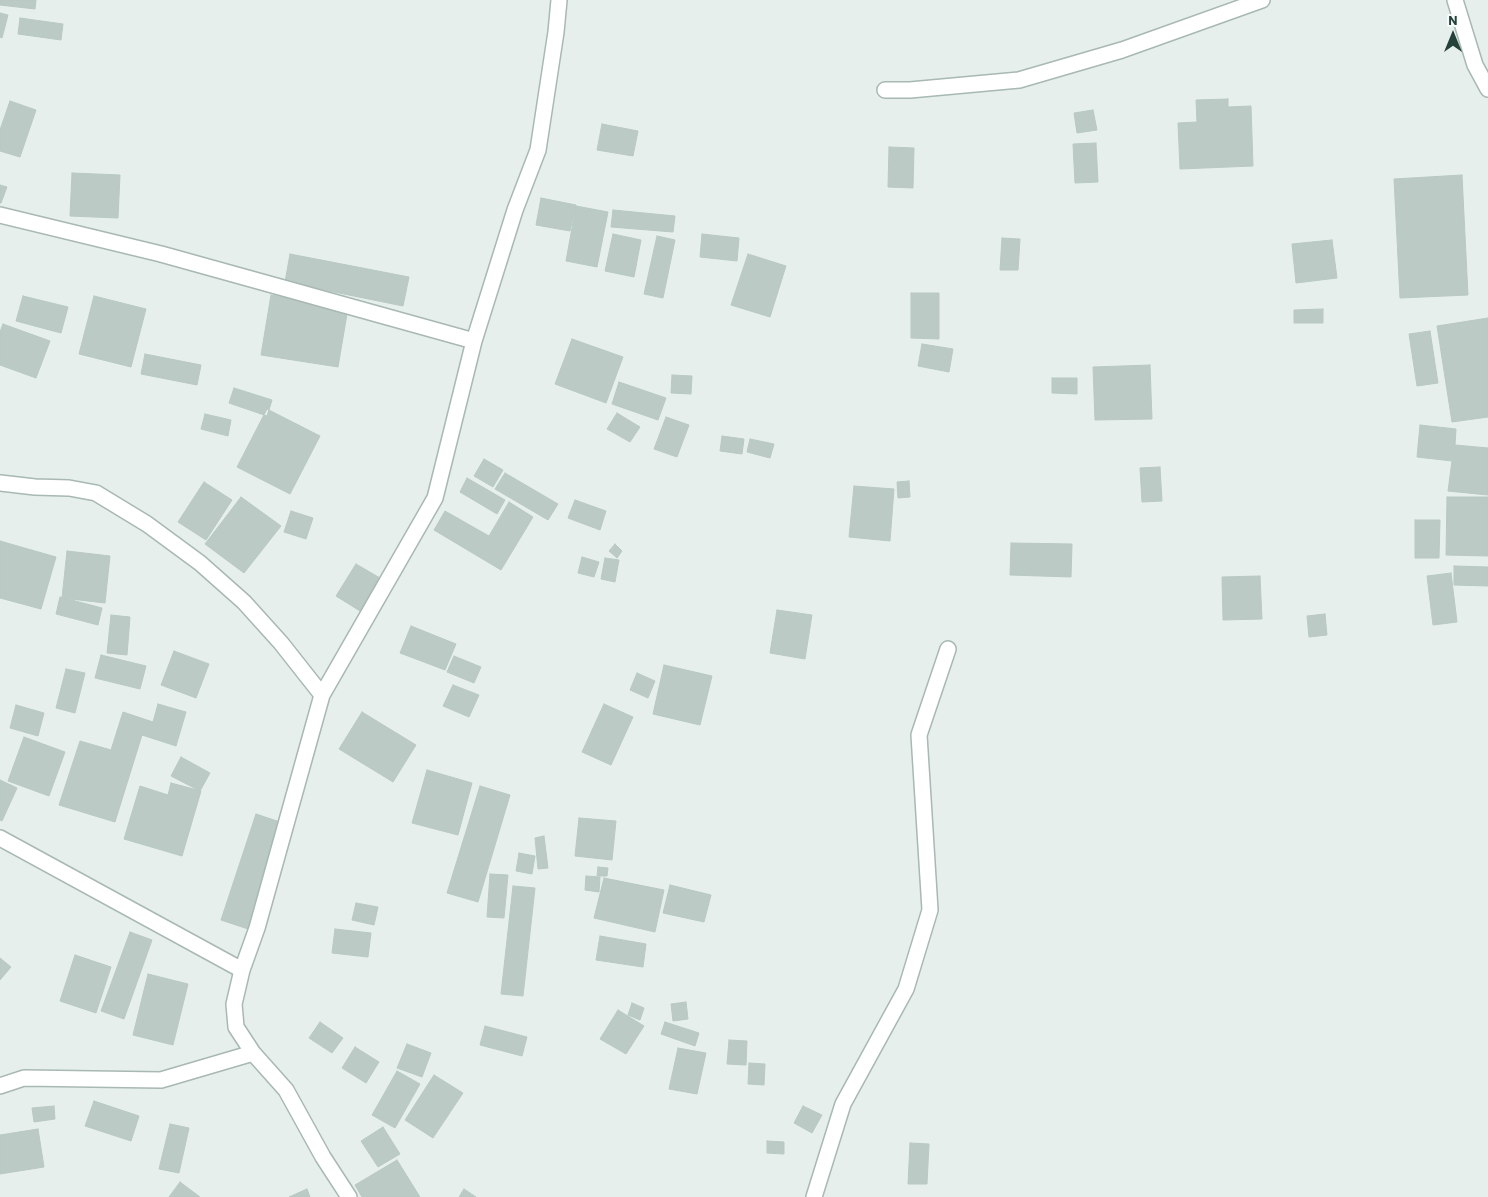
<!DOCTYPE html>
<html>
<head>
<meta charset="utf-8">
<style>
  body { margin:0 }
  #map { position:relative; width:1488px; height:1197px; overflow:hidden; background:#e6efeb; font-family:Barlow,sans-serif }
  canvas { display:block }
  .north { position:absolute; left:1428px; top:10px; width:50px; height:50px; -webkit-text-stroke:4px #f7fbf9; paint-order:stroke; rotate:0deg; font-size:14px; font-weight:700; line-height:20px; text-align:center; color:#24423a }
  .north::after { content:''; display:block; margin:auto; width:18px; height:22px; background:#24423a; clip-path:polygon(50% 0,100% 100%,50% 72%,0 100%) }
</style>
</head>
<body>
<div id="map">
<canvas width="1488" height="1197"></canvas>
<div class="north">N</div>
</div>
<script>
const context = document.querySelector('canvas').getContext('2d');
context.lineJoin = 'round';
function fillPath(path, color) { context.fillStyle = color; context.fill(path, 'evenodd'); }
const shape = rows => new Path2D(rows.map(r => 'M' + r).join(''));
function strokePath(path, color, width, dash) { context.strokeStyle = color; context.lineWidth = width; context.lineCap = dash ? 'butt' : 'round'; context.setLineDash(dash || []); context.stroke(path); }
const building = shape([
  [0,0,36,0,35,9,0,5,0,0],
  [0,13,8,15,2,38,0,37,0,13],
  [20,18,63,24,61,40,18,34,20,18],
  [1228,99,1228,107,1251,106,1253,166,1180,169,1178,123,1197,122,1196,100,1228,99],
  [10,101,36,110,20,157,0,151,0,130,10,101],
  [1093,110,1097,130,1077,133,1074,113,1093,110],
  [602,124,638,131,633,156,597,150,602,124],
  [1096,143,1098,182,1075,183,1073,144,1096,143],
  [889,147,914,148,913,188,888,187,889,147],
  [72,173,120,175,118,218,70,216,72,173],
  [1462,175,1468,295,1400,298,1394,179,1462,175],
  [0,185,7,187,1,203,0,203,0,185],
  [541,198,576,205,570,231,536,225,541,198],
  [576,206,608,212,597,267,566,261,576,206],
  [613,210,675,216,673,232,611,227,613,210],
  [613,234,641,240,634,277,605,271,613,234],
  [702,234,739,238,737,261,700,257,702,234],
  [657,236,675,240,663,298,644,294,657,236],
  [1002,238,1020,239,1018,270,1000,270,1002,238],
  [1332,240,1337,278,1296,283,1292,244,1332,240],
  [290,254,409,277,403,306,285,282,290,254],
  [748,254,786,266,770,317,731,305,748,254],
  [911,293,939,293,939,339,911,338,911,293],
  [271,295,348,308,338,367,261,355,271,295],
  [23,296,68,307,61,333,16,321,23,296],
  [94,296,146,309,131,367,79,354,94,296],
  [1323,309,1323,323,1294,323,1294,310,1323,309],
  [1488,318,1488,417,1452,422,1437,326,1488,318],
  [3,324,50,341,36,378,0,365,0,332,3,324],
  [1430,331,1438,383,1417,386,1409,334,1430,331],
  [572,339,623,357,606,403,555,384,572,339],
  [922,344,953,349,949,372,918,366,922,344],
  [145,354,201,365,197,385,141,374,145,354],
  [1150,365,1152,419,1095,420,1093,367,1150,365],
  [672,375,692,376,691,394,671,393,672,375],
  [1052,378,1077,378,1077,394,1052,393,1052,378],
  [619,382,666,398,658,420,612,404,619,382],
  [234,388,272,400,267,416,229,403,234,388],
  [267,409,320,436,290,494,237,467,267,409],
  [617,413,640,427,630,442,607,429,617,413],
  [205,414,231,420,228,436,201,429,205,414],
  [666,417,689,425,677,457,654,449,666,417],
  [1420,425,1456,429,1455,445,1488,448,1488,495,1448,491,1452,461,1417,457,1420,425],
  [722,436,744,439,742,454,720,451,722,436],
  [750,439,774,444,770,458,747,452,750,439],
  [484,459,503,470,493,487,474,476,484,459],
  [1160,467,1162,501,1142,502,1140,468,1160,467],
  [505,473,558,504,548,520,495,489,505,473],
  [467,478,505,500,497,514,460,492,467,478],
  [909,481,910,497,898,498,897,482,909,481],
  [204,482,232,500,206,540,178,522,204,482],
  [854,486,894,489,890,541,849,537,854,486],
  [241,497,281,526,244,573,205,544,241,497],
  [1447,497,1488,497,1488,556,1446,555,1447,497],
  [575,500,606,511,600,530,568,518,575,500],
  [509,502,533,517,501,570,434,530,445,511,489,536,509,502],
  [291,511,313,518,306,539,284,532,291,511],
  [1415,520,1440,520,1439,558,1415,558,1415,520],
  [0,541,56,557,41,609,0,598,0,541],
  [1011,543,1072,544,1071,577,1010,575,1011,543],
  [615,544,622,551,617,558,609,551,615,544],
  [67,551,110,556,105,603,62,598,67,551],
  [582,557,599,562,594,577,578,573,582,557],
  [605,558,619,560,615,582,601,579,605,558],
  [356,564,380,578,360,611,336,596,356,564],
  [1454,566,1488,567,1488,586,1454,585,1454,566],
  [1451,573,1457,622,1433,625,1427,576,1451,573],
  [1260,576,1262,619,1223,620,1222,577,1260,576],
  [60,597,102,608,98,625,56,614,60,597],
  [777,610,812,615,805,659,770,653,777,610],
  [1325,614,1327,635,1309,637,1307,616,1325,614],
  [111,615,130,617,127,655,107,653,111,615],
  [411,626,456,644,445,670,400,653,411,626],
  [174,651,209,664,196,698,161,685,174,651],
  [101,655,146,666,140,689,95,678,101,655],
  [454,656,481,667,474,683,447,672,454,656],
  [664,665,712,676,700,725,653,714,664,665],
  [66,669,85,673,75,713,56,708,66,669],
  [637,673,655,681,648,698,630,690,637,673],
  [453,685,479,695,469,717,443,706,453,685],
  [158,704,186,712,176,746,142,735,115,822,59,805,80,741,111,750,123,712,153,722,158,704],
  [604,704,633,717,611,765,582,752,604,704],
  [16,705,44,713,38,736,10,728,16,705],
  [362,712,416,745,393,782,339,749,362,712],
  [24,737,65,752,49,796,8,781,24,737],
  [181,757,210,773,200,791,171,776,181,757],
  [427,770,472,783,458,835,412,823,427,770],
  [0,780,17,788,2,821,0,820,0,780],
  [171,783,201,791,182,856,124,839,140,786,168,795,171,783],
  [480,786,510,795,478,902,447,893,480,786],
  [256,814,283,823,248,929,221,920,256,814],
  [579,818,616,821,612,860,575,856,579,818],
  [544,836,548,868,538,869,535,838,544,836],
  [519,853,535,856,532,874,516,871,519,853],
  [598,867,608,868,607,876,597,876,598,867],
  [490,874,508,875,504,918,487,917,490,874],
  [586,876,600,877,599,892,585,890,586,876],
  [604,878,664,890,655,932,594,918,604,878],
  [670,885,711,895,704,922,663,913,670,885],
  [513,886,535,888,523,996,501,994,513,886],
  [356,903,378,907,374,925,352,920,356,903],
  [335,929,371,933,368,957,332,953,335,929],
  [130,932,152,940,124,1019,101,1011,130,932],
  [600,936,646,944,643,967,596,960,600,936],
  [75,955,111,967,96,1013,60,1001,75,955],
  [0,958,11,967,0,980,0,958],
  [148,974,188,984,173,1045,133,1035,148,974],
  [686,1002,688,1019,673,1021,671,1004,686,1002],
  [632,1003,644,1008,640,1020,628,1015,632,1003],
  [618,1010,644,1026,626,1054,600,1039,618,1010],
  [320,1022,343,1038,332,1053,309,1038,320,1022],
  [665,1022,699,1033,695,1046,661,1034,665,1022],
  [485,1026,527,1037,522,1056,480,1045,485,1026],
  [729,1040,747,1041,746,1065,727,1064,729,1040],
  [407,1044,431,1053,422,1077,397,1068,407,1044],
  [355,1047,379,1062,366,1083,342,1068,355,1047],
  [678,1048,706,1053,697,1094,669,1089,678,1048],
  [749,1063,765,1064,764,1085,748,1084,749,1063],
  [397,1071,420,1084,395,1128,372,1115,397,1071],
  [434,1075,463,1093,433,1138,405,1120,434,1075],
  [94,1101,139,1116,131,1141,85,1126,94,1101],
  [54,1106,55,1119,34,1122,32,1108,54,1106],
  [803,1106,822,1115,812,1133,794,1123,803,1106],
  [170,1124,189,1128,179,1173,159,1169,170,1124],
  [383,1127,400,1154,378,1167,361,1141,383,1127],
  [38,1129,44,1167,0,1174,0,1135,38,1129],
  [767,1141,784,1142,784,1154,767,1153,767,1141],
  [910,1143,929,1144,927,1184,908,1184,910,1143],
  [397,1160,420,1197,362,1197,355,1185,397,1160],
  [180,1182,200,1197,169,1197,180,1182],
  [307,1189,310,1197,289,1197,307,1189],
  [464,1189,476,1197,459,1197,464,1189]
]);
const street = shape([
  [1455,0,1475,65,1488,89],
  [885,90,910,90,1019,80,1122,50,1262,0],
  [0,215,161,254,474,341],
  [0,483,35,487,69,488,96,493,147,524,200,563,244,602,281,643,322,695],
  [0,838,242,970],
  [0,1086,24,1078,161,1080,253,1053],
  [349,1197,323,1157,286,1090,253,1053,236,1027,234,1004,242,970,257,928,322,695,435,498,474,341,515,210,538,150,556,32,559,0],
  [814,1197,843,1104,906,989,930,910,919,735,948,649]
]);
fillPath(building, '#bbcac4');
strokePath(building, '#b8c9c2', 1);
strokePath(street, '#a8b8b2', 18);
strokePath(street, '#fff', 15);
</script>
</body>
</html>
